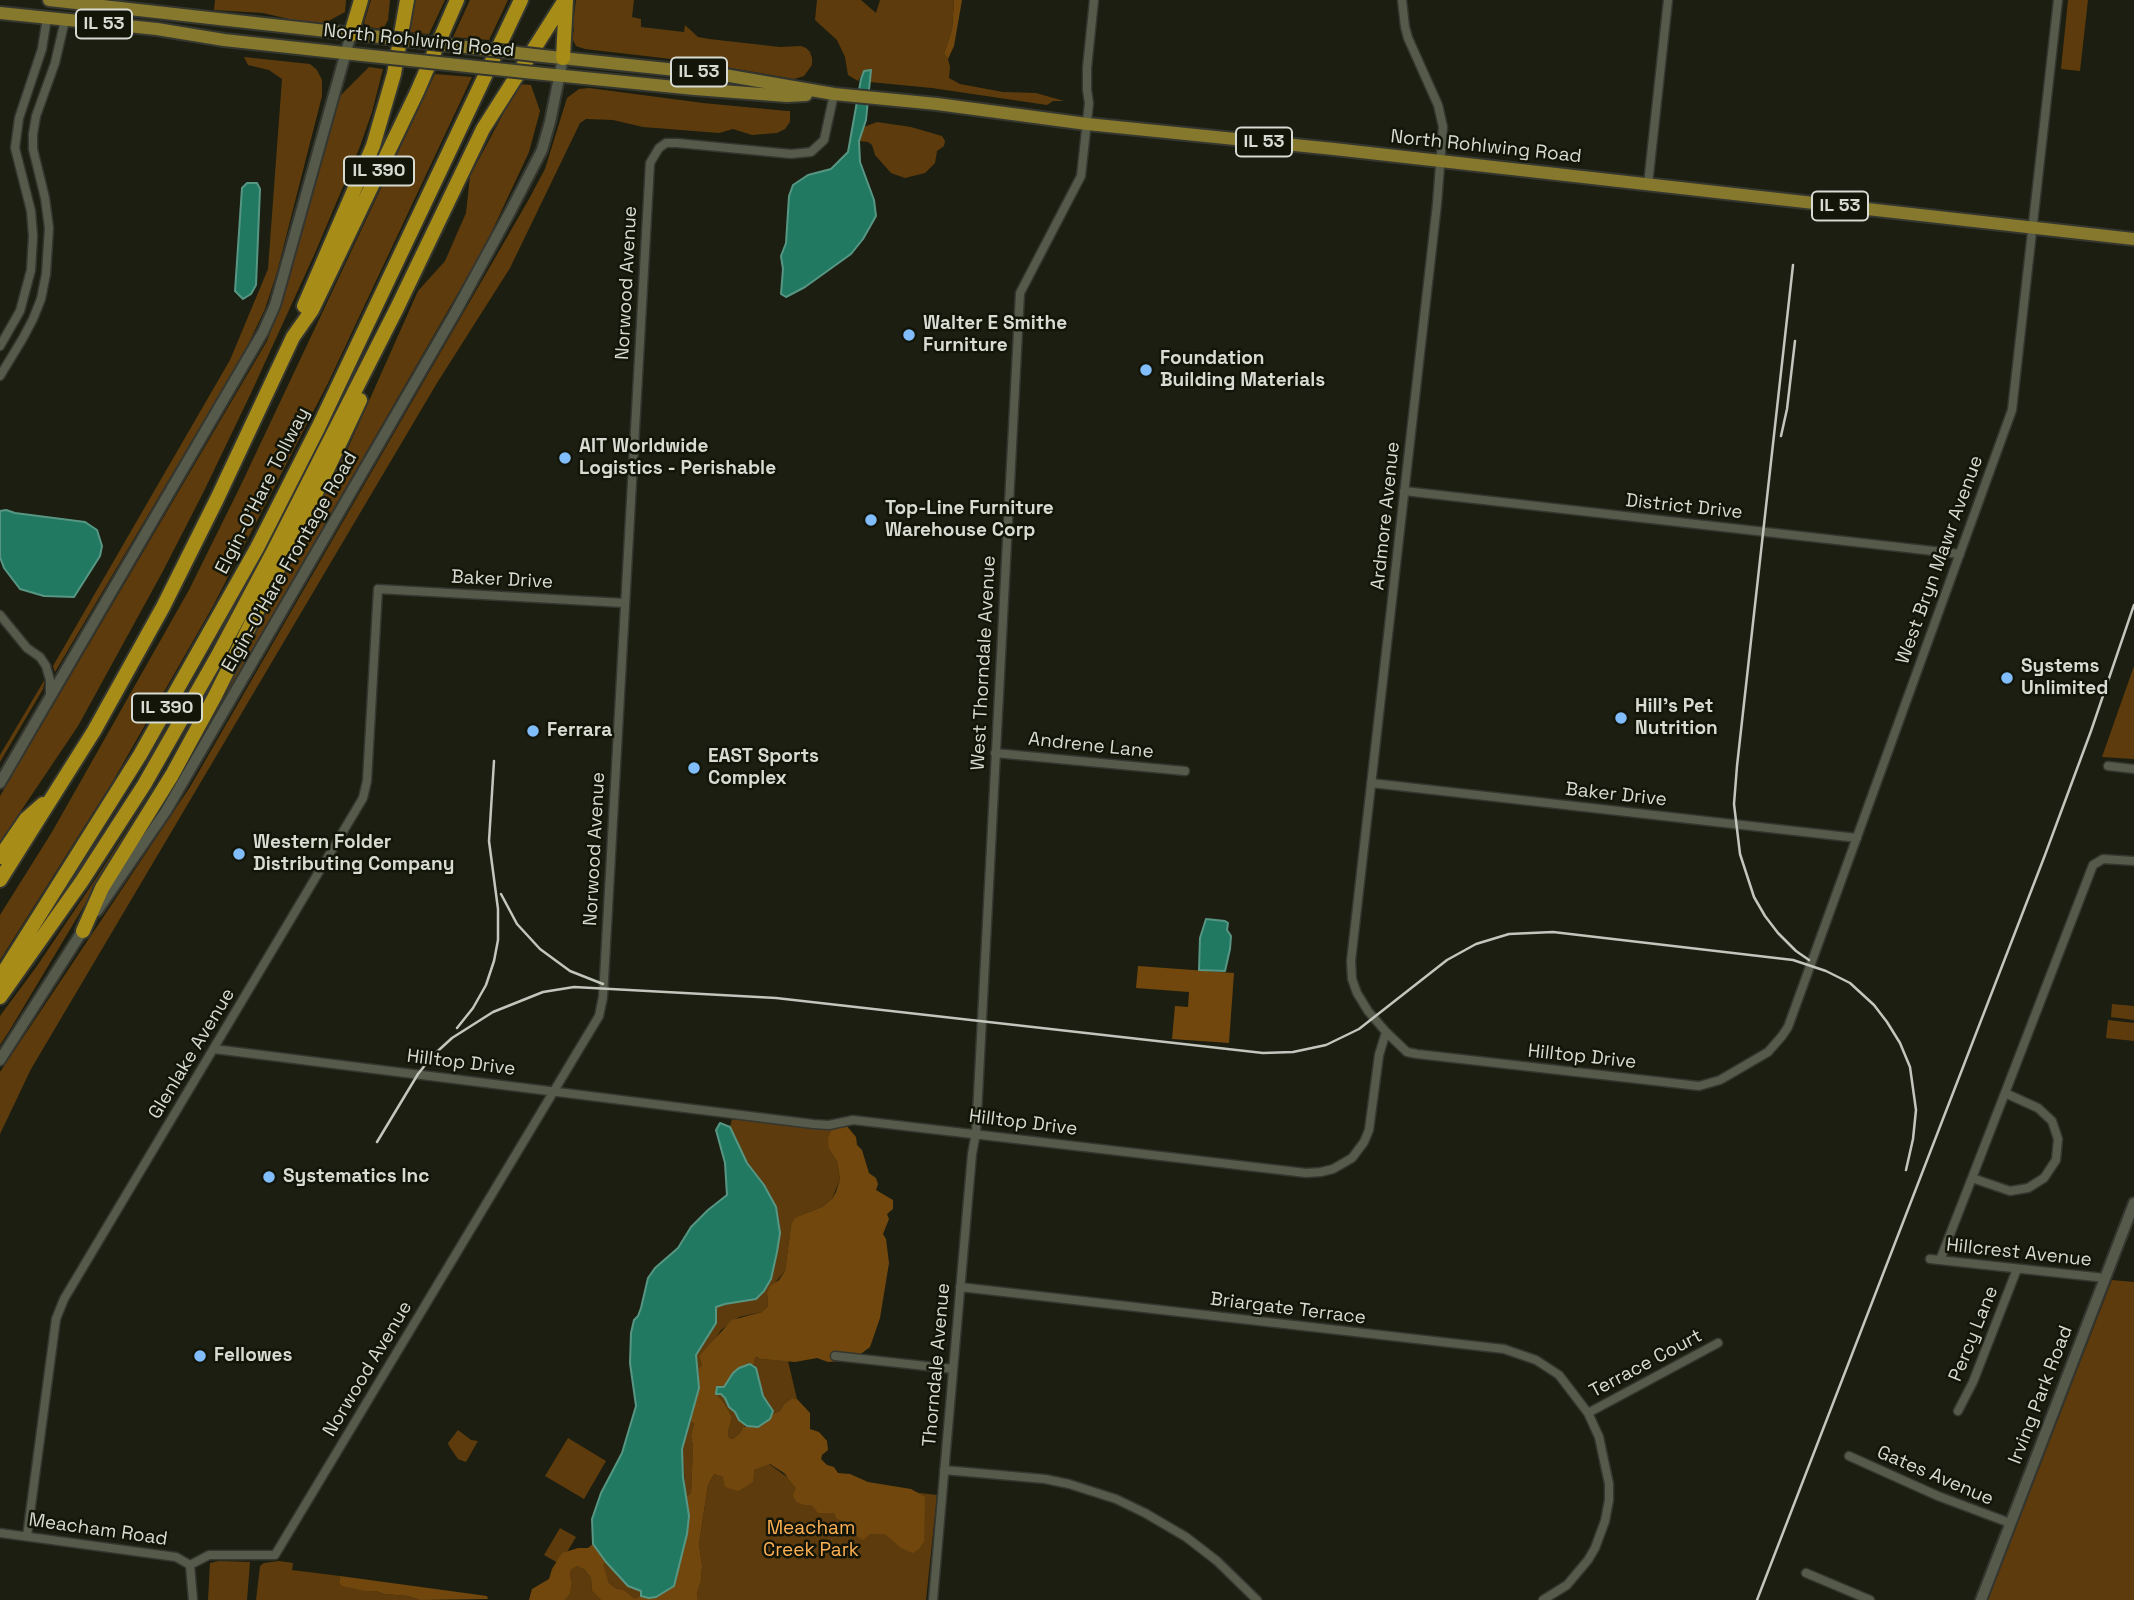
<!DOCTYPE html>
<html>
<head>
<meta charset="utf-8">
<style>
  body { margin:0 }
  canvas { display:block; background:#1b1e10 }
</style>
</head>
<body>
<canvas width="2134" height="1600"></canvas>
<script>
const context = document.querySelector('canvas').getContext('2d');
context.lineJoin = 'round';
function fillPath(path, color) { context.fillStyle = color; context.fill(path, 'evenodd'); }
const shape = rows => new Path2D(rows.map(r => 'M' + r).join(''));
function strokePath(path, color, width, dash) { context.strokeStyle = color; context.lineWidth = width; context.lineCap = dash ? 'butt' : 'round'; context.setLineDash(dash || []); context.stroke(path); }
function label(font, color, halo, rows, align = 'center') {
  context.font = font + ' "Space Grotesk",sans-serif'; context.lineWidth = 5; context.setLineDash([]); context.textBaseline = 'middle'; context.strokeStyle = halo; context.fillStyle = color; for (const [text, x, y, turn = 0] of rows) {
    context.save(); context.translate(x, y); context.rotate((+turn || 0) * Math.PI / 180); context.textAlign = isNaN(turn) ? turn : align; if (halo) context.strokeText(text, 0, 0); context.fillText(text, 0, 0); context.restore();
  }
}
const green = shape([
  [215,0,346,0,345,12,323,24,306,23,263,13,214,10],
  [371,0,390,0,388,20,383,29,369,27,364,23],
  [415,0,445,0,429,34,409,32],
  [470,0,508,0,489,40,453,37],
  [576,0,634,0,632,17,641,19,641,27,684,32,685,25,698,37,709,39,780,47,801,46,806,48,810,52,812,58,812,65,804,76,794,79,697,62,585,49,576,46,571,36,574,32,573,24],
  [817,0,861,0,876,13,880,0,954,0,952,30,944,54,948,59,950,67,949,78,960,84,1003,92,1036,93,1064,101,1053,101,1047,105,932,88,870,82,871,70,864,71,858,81,848,75,845,57,837,40,815,20],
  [2068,0,2088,0,2080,71,2061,69],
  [244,57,310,64,317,70,322,80,322,96,277,272,265,309,245,351,55,672,53,666,230,360,268,269,282,79,269,70,248,65],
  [369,67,383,69,372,112,359,149,315,253,251,393,204,491,163,571,78,726,0,842,0,796,267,341,284,297,340,96],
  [435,74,472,77,328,383,213,606,113,781,0,960,0,915,52,832,189,590,239,489],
  [519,84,531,85,540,111,529,152,485,246,170,793,227,688,348,448,418,291,445,261,466,213,470,176],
  [589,88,703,103,787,111,790,111,790,122,785,129,777,133,752,135,733,129,719,133,643,127,613,120,586,119,580,123,510,268,437,383,31,1069,0,1134,0,1072,190,787,529,199,545,169,567,98,579,89],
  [877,122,911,127,942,136,945,141,944,146,937,151,935,163,925,173,905,178,891,173,875,155,872,145,868,142,859,141,864,127],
  [2134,666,2134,759,2102,757],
  [45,679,43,689,0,762,0,755],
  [166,769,11,1028,0,1045,0,1016,37,966,97,877],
  [2112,1004,2134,1006,2134,1020,2111,1017],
  [2108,1020,2134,1023,2134,1041,2106,1038],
  [732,1119,811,1128,833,1127,829,1149,837,1161,840,1179,832,1199,822,1207,799,1216,791,1226,785,1271,767,1292,768,1306,762,1312,739,1317,721,1330,712,1344,699,1356,702,1365,698,1369,696,1355,706,1337,712,1330,717,1316,716,1307,756,1298,764,1291,777,1252,780,1233,779,1219,759,1178,747,1163,737,1145,730,1127],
  [2112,1280,2134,1282,2134,1600,1988,1600],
  [758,1357,761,1359,788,1361,797,1399,792,1398,784,1404,780,1411,772,1414,773,1411,763,1396,759,1377,754,1365,755,1358],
  [716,1394,721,1394,725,1398,729,1407,735,1412,739,1420,747,1426,743,1427,740,1433,733,1439,729,1438,728,1432,732,1417,724,1403],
  [690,1420,694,1424,691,1435,693,1447,691,1493,686,1497,682,1449],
  [458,1430,471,1440,478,1441,466,1462,458,1459,449,1446,448,1443],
  [568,1438,606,1461,584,1499,545,1476],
  [769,1464,787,1477,937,1495,926,1600,698,1600,697,1594,701,1580,702,1566,699,1544,708,1485,714,1474,723,1477,754,1470],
  [560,1528,576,1537,560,1564,544,1555],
  [219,1561,250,1562,247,1600,208,1600,210,1563],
  [279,1561,293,1563,292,1570,340,1576,339,1582,352,1588,376,1591,384,1594,408,1596,420,1600,256,1600,260,1566,264,1563],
  [606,1562,628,1586,641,1591,641,1596,636,1600,624,1590,615,1588,609,1583,602,1563],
  [577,1566,585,1570,591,1578,592,1591,601,1600,565,1600,570,1594,572,1583,570,1576,571,1570]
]);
const forest = shape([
  [954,0,962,0,954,46,948,59,944,54,952,30],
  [1138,966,1234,973,1229,1043,1172,1039,1175,1006,1188,1007,1189,992,1136,988],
  [846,1125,856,1137,857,1145,862,1150,869,1173,876,1178,878,1184,876,1190,893,1200,893,1209,887,1214,889,1219,883,1234,886,1239,889,1263,880,1318,870,1347,858,1356,843,1355,840,1361,828,1362,817,1358,795,1362,761,1359,757,1357,755,1358,754,1365,750,1364,724,1387,717,1387,716,1394,724,1403,732,1417,728,1432,729,1438,733,1439,740,1433,743,1427,758,1427,769,1419,772,1414,780,1411,784,1404,792,1398,797,1399,810,1413,810,1429,819,1432,827,1441,828,1450,822,1455,821,1459,827,1465,834,1467,838,1473,850,1474,868,1482,911,1489,925,1497,924,1541,919,1549,913,1553,901,1548,885,1534,870,1534,863,1540,858,1537,848,1523,837,1519,834,1513,818,1513,812,1505,805,1505,796,1502,793,1495,796,1488,784,1473,770,1464,754,1470,753,1482,738,1491,725,1487,723,1477,714,1474,708,1485,699,1544,702,1566,701,1580,697,1594,698,1600,601,1600,592,1591,591,1578,585,1570,577,1566,571,1570,570,1576,572,1583,570,1594,565,1600,529,1600,532,1589,549,1579,552,1569,562,1553,578,1548,588,1548,593,1544,606,1562,603,1564,609,1583,615,1588,624,1590,635,1599,641,1596,649,1598,656,1597,674,1586,689,1516,686,1497,691,1493,693,1447,691,1435,694,1424,690,1420,693,1413,699,1376,698,1369,702,1365,699,1356,732,1320,762,1312,768,1306,767,1292,770,1286,779,1280,785,1271,791,1226,794,1219,799,1216,822,1207,832,1199,836,1192,840,1179,837,1161,829,1149,828,1138,833,1127],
  [340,1576,487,1596,488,1599,420,1600,408,1596,384,1594,376,1591,366,1591,342,1586,339,1582]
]);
const water = shape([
  [871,70,866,120,859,141,860,162,874,200,876,216,863,239,851,254,805,287,786,297,781,294,783,269,781,256,786,243,789,196,793,185,808,175,831,169,848,152,861,79,864,71,871,70],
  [247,183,257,183,260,189,256,285,251,294,243,299,235,291,242,188,247,183],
  [6,510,15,513,85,522,97,530,102,546,100,556,74,597,44,596,20,589,4,568,0,557,0,511,6,510],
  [1206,919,1225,921,1228,923,1227,930,1231,936,1230,949,1225,971,1199,970,1200,938,1206,919],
  [720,1123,730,1127,747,1163,764,1185,776,1207,780,1233,777,1252,771,1279,764,1291,756,1299,725,1304,716,1307,716,1323,696,1355,699,1388,682,1449,683,1477,689,1516,687,1534,674,1586,656,1597,649,1598,641,1596,641,1591,628,1586,606,1562,593,1544,592,1519,601,1493,622,1453,636,1406,630,1363,631,1333,634,1320,638,1316,641,1308,648,1278,655,1268,678,1248,691,1227,708,1210,727,1195,725,1163,716,1130,720,1123],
  [750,1364,756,1368,763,1396,773,1411,770,1419,758,1427,747,1426,739,1420,735,1412,729,1407,725,1398,721,1394,716,1394,717,1387,724,1387,733,1373,739,1368,750,1364]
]);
const street = shape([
  [1402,0,1405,27,1408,38,1438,105,1443,127,1437,204,1351,961,1352,979,1357,993,1368,1011,1386,1032,1407,1052,1417,1054,1699,1086,1720,1080,1768,1052,1782,1036,1788,1027,2012,410,2058,0],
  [1648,184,1668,0],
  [0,346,20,311,31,270,33,236,31,211,15,148,19,118,42,49,47,18],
  [0,376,23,338,33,319,41,299,46,274,49,228,45,198,33,149,33,134,36,116,55,63,65,20],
  [1404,491,1960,554],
  [0,615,27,648,40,657,46,666,50,680,50,695],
  [995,753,1185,771],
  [2108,766,2134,769],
  [1371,783,1857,838],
  [214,1049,813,1124,829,1125,853,1120,1306,1173,1321,1172,1333,1169,1352,1158,1364,1142,1369,1130,1379,1055,1386,1032],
  [2005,1093,2093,865,2103,859,2134,861],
  [2005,1093,2038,1108,2052,1121,2058,1139,2056,1160,2044,1178,2028,1188,2010,1191,1972,1178,2005,1093],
  [1930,1259,2105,1278],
  [1940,1260,1972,1178],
  [960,1287,1504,1349,1536,1360,1559,1375,1588,1413,1599,1437,1609,1484,1609,1500,1605,1521,1595,1548,1588,1560,1567,1585,1543,1600],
  [835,1356,953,1369],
  [1958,1411,1973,1382,2017,1269],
  [1588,1413,1718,1343],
  [1849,1456,1938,1496,2010,1523],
  [944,1470,1045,1479,1069,1484,1116,1499,1145,1513,1186,1537,1217,1561,1257,1600],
  [0,1533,176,1557,190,1565],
  [27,1536,56,1319,64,1299,363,798,367,781,378,589,624,603],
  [190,1565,209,1555,275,1555,599,1016,603,997,650,163,659,148,666,143,677,143,791,154,811,152,824,140,834,94],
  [190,1565,193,1600],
  [1806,1573,1870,1600],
  [933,1600,972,1154,976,1133,1020,293,1081,176,1089,103,1087,90,1087,68,1094,0]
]);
const secondary = shape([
  [0,783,263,332,275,305,351,34],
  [97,911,166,811,455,313,509,214,542,150,550,122,563,58],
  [0,1060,85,927],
  [1981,1600,2134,1203]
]);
const primary = shape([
  [49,0,371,36],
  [0,13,157,29,224,40,362,55],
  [543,56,724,75,834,94,937,104,1087,124,1334,149,2134,239],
  [534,73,695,89,787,96,806,95]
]);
const highway = shape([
  [351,34,361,0],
  [563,58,566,0],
  [304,306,373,146,394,74,407,0],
  [0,857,26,819,43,804],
  [0,880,94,731,163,607,217,499,293,337,312,310,417,92,457,0],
  [83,931,102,888,172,775,215,696,320,485,360,400],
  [0,978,140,755,257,548,318,428,521,0],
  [0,997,82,881,144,785,217,657,273,552,397,308,483,129,565,0]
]);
const rail = shape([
  [1793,265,1737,766,1734,804,1740,854,1754,897,1765,916,1778,933,1796,951,1809,960],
  [1781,436,1787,409,1795,341],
  [501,894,517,924,540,949,570,971,603,984],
  [457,1028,473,1008,486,985,494,961,498,940,498,909,489,841,494,761],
  [428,1060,452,1038,493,1012,543,992,574,987,776,998,1263,1053,1293,1052,1326,1045,1359,1029,1447,960,1476,944,1509,934,1553,932,1793,960,1826,971,1850,983,1874,1005,1887,1022,1900,1043,1910,1067,1916,1110,1913,1139,1906,1170],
  [377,1142,418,1074,434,1054],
  [1757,1600,2045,855,2091,731,2134,605]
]);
const primaryBridge = shape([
  [371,36,543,56],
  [362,55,534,73]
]);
const markers = [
  [909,335,7,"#80bdfa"],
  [1146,370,7,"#80bdfa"],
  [565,458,7,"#80bdfa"],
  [871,520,7,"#80bdfa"],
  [2007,678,7,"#80bdfa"],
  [1621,718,7,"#80bdfa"],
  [533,731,7,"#80bdfa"],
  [694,768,7,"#80bdfa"],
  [239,854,7,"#80bdfa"],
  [269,1177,7,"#80bdfa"],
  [200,1356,7,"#80bdfa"]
];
const shields = [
  [104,24,56],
  [699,72,56],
  [1264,142,56],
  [379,171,70],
  [1840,206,56],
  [167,708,70]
];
const shieldNames = [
  ["IL 53",104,24],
  ["IL 53",699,72],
  ["IL 53",1264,142],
  ["IL 390",379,171],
  ["IL 53",1840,206],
  ["IL 390",167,708]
];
const streetNames = [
  ["North Rohlwing Road",419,41,6],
  ["North Rohlwing Road",1486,147,6],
  ["Norwood Avenue",627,283,-87],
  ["Elgin-O'Hare Tollway",263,491,-63],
  ["District Drive",1684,507,6],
  ["Ardmore Avenue",1386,516,-84],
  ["West Bryn Mawr Avenue",1940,560,-70],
  ["Elgin-O'Hare Frontage Road",290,562,-60],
  ["Baker Drive",502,580,3],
  ["West Thorndale Avenue",984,663,-87],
  ["Andrene Lane",1091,746,6],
  ["Baker Drive",1616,795,6],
  ["Norwood Avenue",595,849,-87],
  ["Glenlake Avenue",192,1054,-59],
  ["Hilltop Drive",1582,1057,6],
  ["Hilltop Drive",461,1063,7],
  ["Hilltop Drive",1023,1123,7],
  ["Hillcrest Avenue",2019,1253,6],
  ["Briargate Terrace",1288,1309,7],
  ["Percy Lane",1974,1334,-68],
  ["Terrace Court",1646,1364,-28],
  ["Thorndale Avenue",937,1365,-85],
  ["Norwood Avenue",368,1369,-59],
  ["Irving Park Road",2041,1395,-69],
  ["Gates Avenue",1935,1476,23],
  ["Meacham Road",98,1530,8]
];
const poiNames = [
  ["Walter E Smithe",923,324],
  ["Furniture",923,346],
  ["Foundation",1160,359],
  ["Building Materials",1160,381],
  ["AIT Worldwide",579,447],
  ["Logistics - Perishable",579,469],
  ["Top-Line Furniture",885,509],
  ["Warehouse Corp",885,531],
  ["Systems",2021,667],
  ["Unlimited",2021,689],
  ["Hill's Pet",1635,707],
  ["Nutrition",1635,729],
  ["Ferrara",547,731],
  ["EAST Sports",708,757],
  ["Complex",708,779],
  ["Western Folder",253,843],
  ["Distributing Company",253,865],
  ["Systematics Inc",283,1177],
  ["Fellowes",214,1356]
];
const parkNames = [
  ["Meacham",811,1529],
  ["Creek Park",811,1551]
];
fillPath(green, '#5e3b0c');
fillPath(forest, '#71470e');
fillPath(water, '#217962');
strokePath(water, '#589684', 2);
strokePath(street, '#34362f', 11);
strokePath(secondary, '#34362f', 14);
strokePath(primary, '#34362f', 16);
strokePath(highway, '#34362f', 18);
strokePath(street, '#555a4a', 8);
strokePath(secondary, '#555a4a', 10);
strokePath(primary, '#86782c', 12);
strokePath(highway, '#a78c18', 14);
strokePath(rail, '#c3c6bd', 2.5);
strokePath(primaryBridge, '#34362f', 16, []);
strokePath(primaryBridge, '#86782c', 12);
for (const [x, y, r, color] of markers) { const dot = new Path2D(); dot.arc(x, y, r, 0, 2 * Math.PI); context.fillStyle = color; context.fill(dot); strokePath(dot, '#121508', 2.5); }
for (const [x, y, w] of shields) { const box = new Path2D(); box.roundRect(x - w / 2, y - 14.5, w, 29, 5); context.fillStyle = '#121508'; context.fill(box); strokePath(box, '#d8dbd2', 2); }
label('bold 18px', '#d8dbd2', null, shieldNames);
label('19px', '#d8dbd2', '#121508', streetNames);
label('bold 19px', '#d8dbd2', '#121508', poiNames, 'left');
label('19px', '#feb053', '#121508', parkNames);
</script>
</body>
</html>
